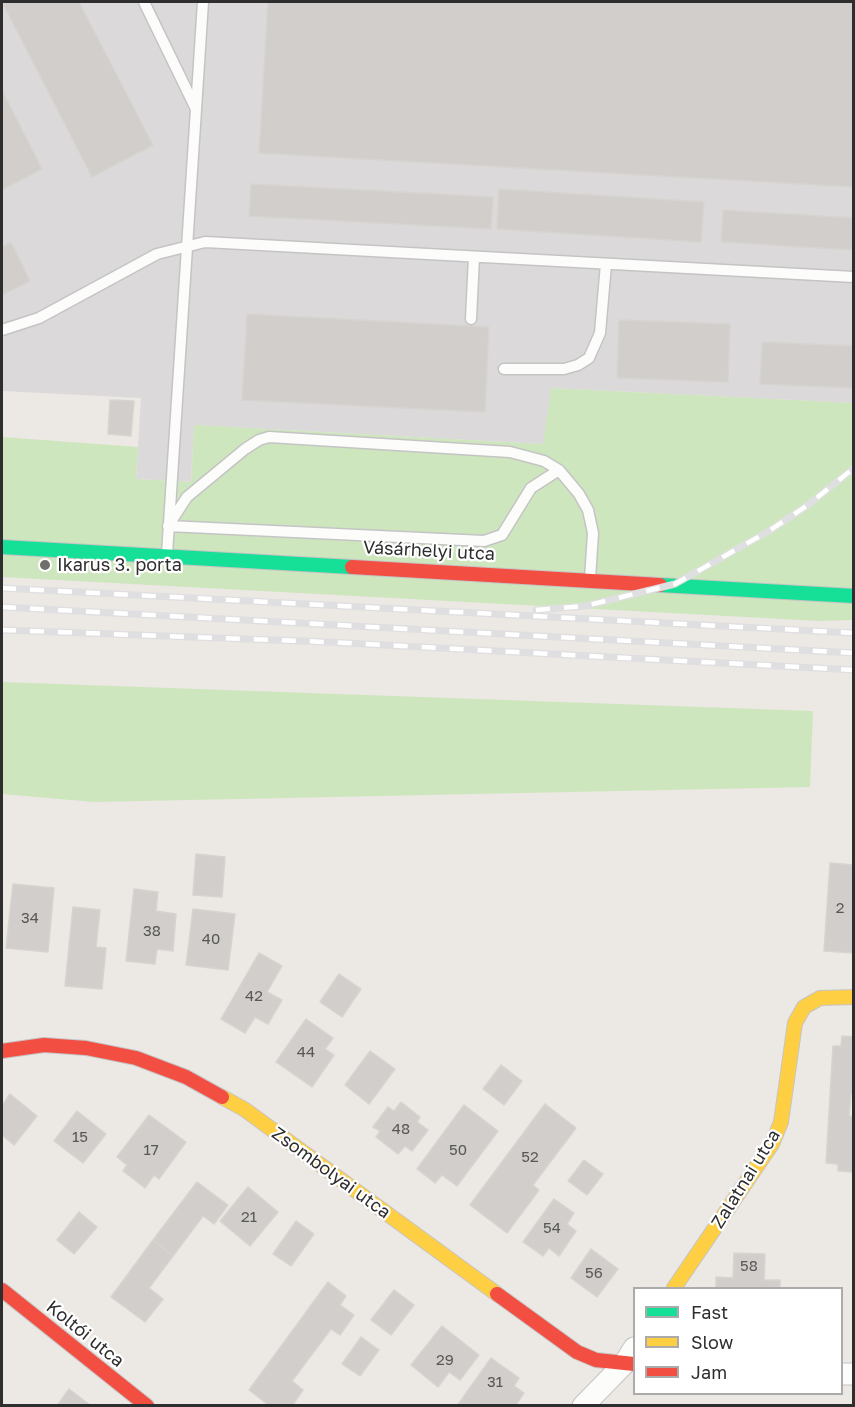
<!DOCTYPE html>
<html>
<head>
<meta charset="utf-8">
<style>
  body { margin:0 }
  #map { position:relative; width:855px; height:1407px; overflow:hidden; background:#ece8e4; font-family:"Golos Text",sans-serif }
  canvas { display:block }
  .frame { position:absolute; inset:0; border:3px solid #2e2e2e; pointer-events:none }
  .legend { position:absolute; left:633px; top:1287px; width:210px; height:108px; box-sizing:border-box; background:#fff; border:2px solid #ababab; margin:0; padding:8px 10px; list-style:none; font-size:18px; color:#2e2e2e }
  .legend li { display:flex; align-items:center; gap:12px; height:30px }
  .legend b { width:30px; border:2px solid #ababab }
</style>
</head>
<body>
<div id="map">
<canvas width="855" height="1407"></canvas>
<div class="frame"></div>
<ul class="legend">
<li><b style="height:8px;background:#16e098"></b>Fast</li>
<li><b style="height:8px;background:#ffcf43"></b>Slow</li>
<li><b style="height:8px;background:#f24e42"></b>Jam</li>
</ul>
</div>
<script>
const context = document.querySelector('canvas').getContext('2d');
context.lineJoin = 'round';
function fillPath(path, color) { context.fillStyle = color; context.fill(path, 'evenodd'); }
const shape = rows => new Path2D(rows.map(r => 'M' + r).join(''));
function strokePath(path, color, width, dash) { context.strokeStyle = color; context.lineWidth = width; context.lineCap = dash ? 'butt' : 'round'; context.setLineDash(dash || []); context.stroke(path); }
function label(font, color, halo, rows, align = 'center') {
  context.font = font + ' "Golos Text",sans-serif'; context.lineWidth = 4.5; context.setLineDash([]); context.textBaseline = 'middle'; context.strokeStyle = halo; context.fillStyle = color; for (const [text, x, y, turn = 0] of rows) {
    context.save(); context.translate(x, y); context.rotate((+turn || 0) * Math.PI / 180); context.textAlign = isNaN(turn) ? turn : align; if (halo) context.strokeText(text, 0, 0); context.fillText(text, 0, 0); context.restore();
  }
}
const industrial = shape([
  [2,2,853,2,853,403,552,388,544,444,194,425,191,482,136,479,141,398,2,391]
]);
const green = shape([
  [551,388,853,403,853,620,819,621,2,577,2,437,138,447,136,479,191,482,194,425,543,444],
  [2,682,813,711,810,787,94,802,2,794]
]);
const building = shape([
  [2,2,79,2,153,145,92,177,2,2],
  [268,2,854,2,854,187,259,153,268,2],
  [2,90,42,169,2,190,2,90],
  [251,184,493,197,491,229,249,216,251,184],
  [499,189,704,202,701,242,497,229,499,189],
  [723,210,854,218,854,250,721,242,723,210],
  [11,242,30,281,2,295,2,247,11,242],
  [247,314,489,327,485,412,242,400,247,314],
  [619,320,730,324,728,382,617,378,619,320],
  [762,342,854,346,854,388,760,384,762,342],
  [110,400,134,401,131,436,108,434,110,400],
  [196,854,225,857,222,897,193,895,196,854],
  [830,863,854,865,854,953,824,951,830,863],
  [13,884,54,888,48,952,6,948,13,884],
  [134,889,158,892,156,911,176,914,173,951,157,949,155,964,126,961,134,889],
  [73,907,100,910,96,947,106,948,102,989,65,986,73,907],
  [193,909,235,914,228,970,186,965,193,909],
  [259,953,282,966,267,992,282,1000,268,1024,255,1017,245,1033,221,1019,259,953],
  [339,974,361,989,342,1017,320,1002,339,974],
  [306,1019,333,1038,325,1049,334,1055,312,1087,276,1062,306,1019],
  [842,1036,854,1037,854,1094,851,1094,849,1116,854,1117,854,1172,838,1171,838,1164,826,1163,833,1046,841,1046,842,1036],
  [370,1051,395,1069,369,1104,345,1085,370,1051],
  [501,1065,522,1081,504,1105,483,1089,501,1065],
  [10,1094,37,1116,14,1145,2,1135,2,1106,10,1094],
  [401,1102,420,1117,417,1122,428,1130,412,1151,405,1146,398,1154,376,1137,380,1131,373,1127,388,1107,394,1111,401,1102],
  [545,1104,576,1128,533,1185,539,1190,507,1233,470,1205,545,1104],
  [464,1105,498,1131,457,1186,442,1175,435,1183,417,1169,464,1105],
  [77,1111,106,1134,83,1163,54,1141,77,1111],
  [149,1115,186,1142,159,1179,154,1175,145,1188,123,1171,127,1165,117,1157,149,1115],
  [584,1160,603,1174,587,1195,568,1181,584,1160],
  [197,1182,228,1205,214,1224,203,1216,173,1256,153,1240,197,1182],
  [248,1187,278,1212,250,1246,220,1221,248,1187],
  [554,1199,574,1213,567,1224,576,1231,559,1256,549,1248,543,1256,523,1242,554,1199],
  [79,1212,97,1227,74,1254,57,1240,79,1212],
  [296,1221,314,1234,291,1266,273,1254,296,1221],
  [153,1240,173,1256,149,1288,163,1299,145,1322,111,1297,153,1240],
  [591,1249,618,1269,597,1297,571,1278,591,1249],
  [734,1253,765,1254,764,1280,780,1280,780,1288,716,1288,716,1277,733,1278,734,1253],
  [328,1282,346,1296,340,1305,354,1315,340,1335,331,1329,292,1381,303,1390,292,1406,270,1406,249,1390,328,1282],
  [394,1290,414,1305,391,1335,371,1320,394,1290],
  [442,1326,479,1355,460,1380,449,1372,438,1387,411,1365,442,1326],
  [361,1337,379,1350,360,1376,342,1364,361,1337],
  [491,1358,519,1378,514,1386,524,1393,515,1406,457,1406,491,1358],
  [69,1389,90,1405,89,1406,57,1406,69,1389]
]);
const lane = shape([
  [144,2,196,109],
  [471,319,474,257],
  [2,330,39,318,157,254,205,242,854,277],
  [504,369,564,369,578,365,589,358,600,333,606,264],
  [170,523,187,497,245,449,259,440,269,437,510,452,544,461,559,470,579,494,588,510,593,533,590,579],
  [168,526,484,541,502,535,531,488,559,470],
  [167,554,203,2]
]);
const street = shape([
  [842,1374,854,1374],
  [583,1406,624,1364,634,1348]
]);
const fast = shape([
  [2,547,352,567],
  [660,585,854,596]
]);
const slow = shape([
  [222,1097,244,1109,497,1294],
  [674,1288,772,1144,781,1122,795,1023,804,1007,820,998,854,997]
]);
const jam = shape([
  [352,567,660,585],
  [2,1051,44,1045,86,1048,136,1058,186,1077,222,1097],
  [2,1290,147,1406],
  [497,1294,577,1352,596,1360,634,1364]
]);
const rail = shape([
  [2,588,854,633],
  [2,607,854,653],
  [536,610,585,606,675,584,769,531,808,505,854,468],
  [2,630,327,642,854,670]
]);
const markers = [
  [45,565,6,"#706f6e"]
];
const numberNames = [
  ["2",840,908],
  ["34",30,918],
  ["38",152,931],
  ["40",211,939],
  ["42",254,996],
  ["44",306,1052],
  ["48",401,1129],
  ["15",80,1137],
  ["17",151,1150],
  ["50",458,1150],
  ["52",530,1157],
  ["21",249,1217],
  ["54",552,1228],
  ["58",749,1266],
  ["56",594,1273],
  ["29",445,1360],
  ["31",495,1382]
];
const streetNames = [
  ["Vásárhelyi utca",429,551,3],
  ["Zsombolyai utca",331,1173,36],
  ["Zalatnai utca",746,1179,-58],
  ["Koltói utca",85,1334,39]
];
const poiNames = [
  ["Ikarus 3. porta",57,565]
];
fillPath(industrial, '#dcd9db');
fillPath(green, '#cee6be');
fillPath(building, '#d1cecb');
strokePath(building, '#d7d4d0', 1.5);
strokePath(lane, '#c5c4c5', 13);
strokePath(street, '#c5c4c5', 23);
strokePath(fast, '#c5c4c5', 16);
strokePath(slow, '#c5c4c5', 16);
strokePath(jam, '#c5c4c5', 16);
strokePath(lane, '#fcfcfb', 10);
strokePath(street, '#fcfcfb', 21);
strokePath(fast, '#16e098', 14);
strokePath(slow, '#ffcf43', 14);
strokePath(jam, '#f24e42', 14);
strokePath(rail, '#dfdfe1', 7);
strokePath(rail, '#fff', 4.5, [14]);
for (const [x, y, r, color] of markers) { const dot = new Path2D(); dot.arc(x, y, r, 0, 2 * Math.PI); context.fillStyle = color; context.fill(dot); strokePath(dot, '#fff', 2); }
label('15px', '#585857', null, numberNames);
label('18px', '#2e2e2e', '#fff', streetNames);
label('18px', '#2e2e2e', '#fff', poiNames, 'left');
</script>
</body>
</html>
